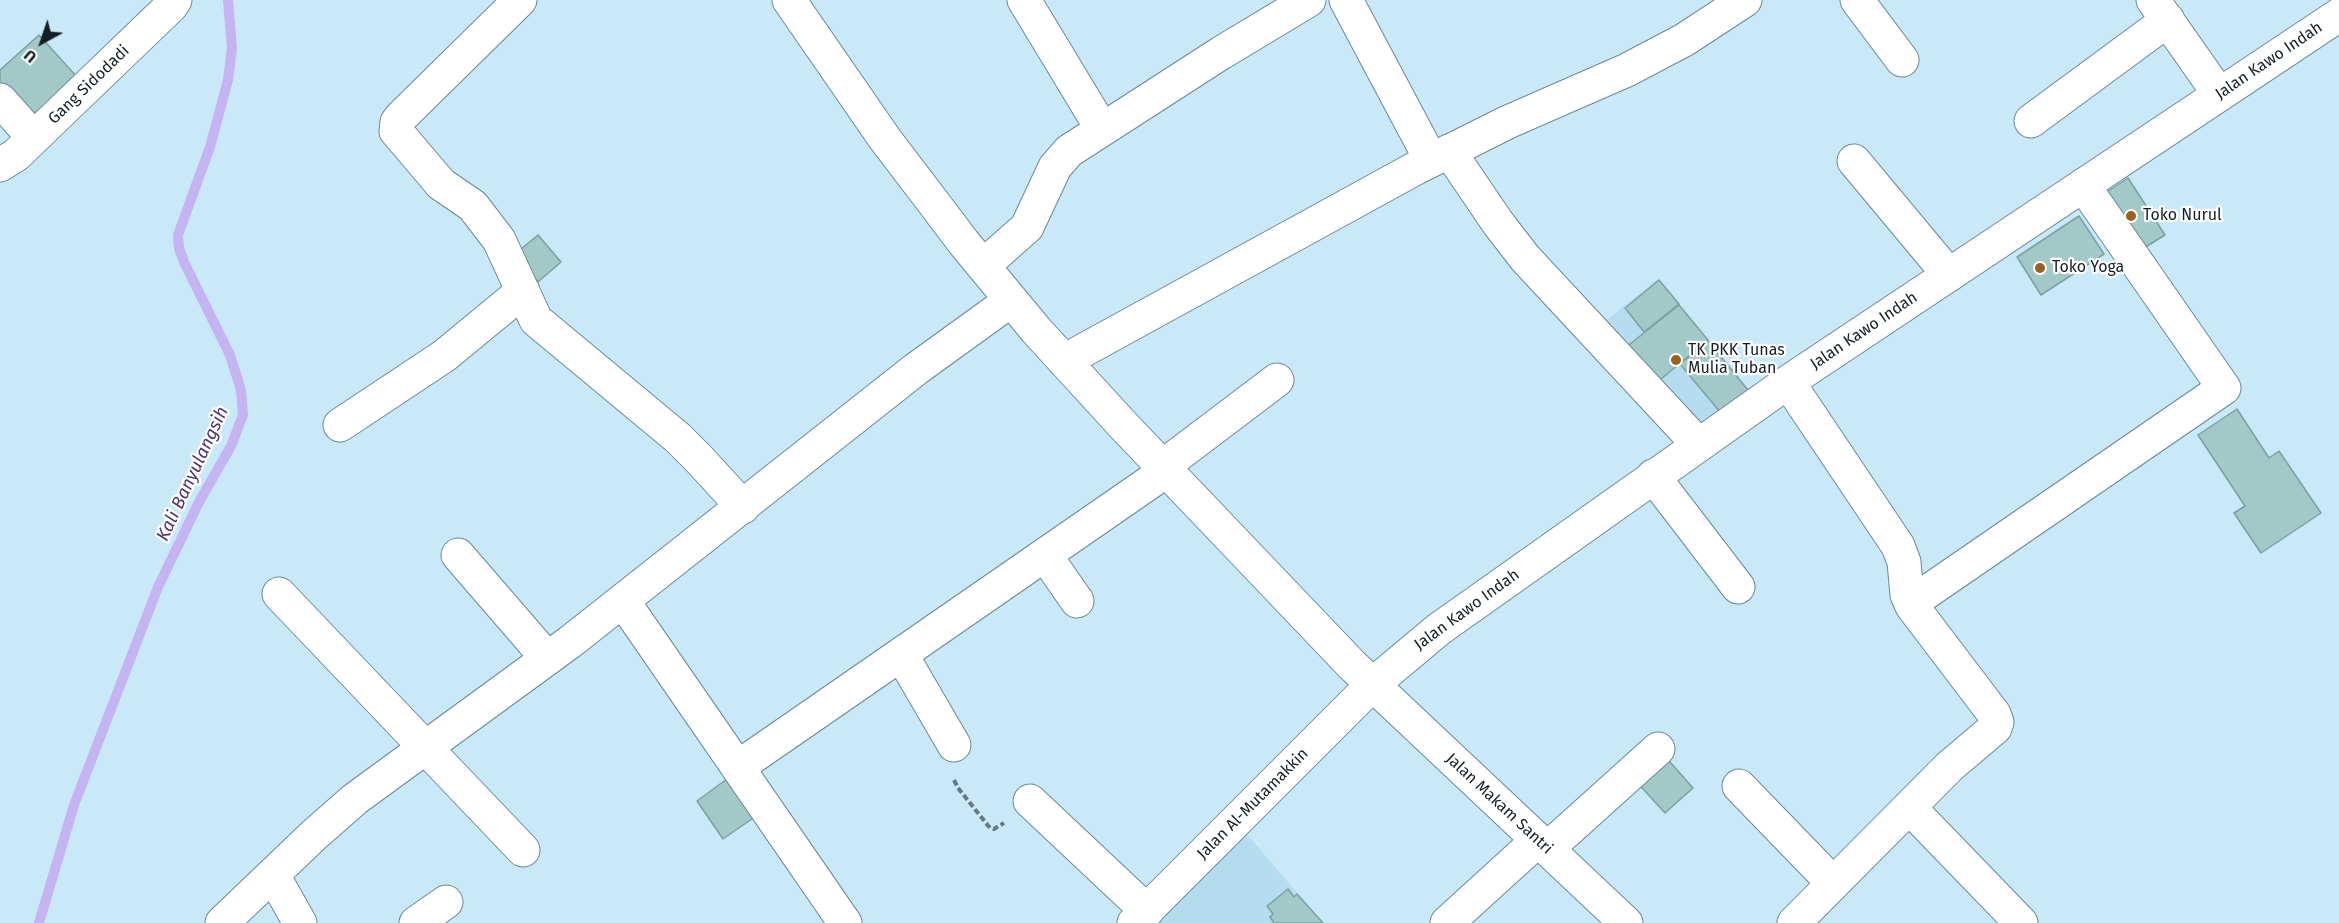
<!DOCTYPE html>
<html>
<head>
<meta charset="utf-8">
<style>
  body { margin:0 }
  #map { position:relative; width:2339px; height:923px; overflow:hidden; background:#c9e8f8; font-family:"Fira Sans",sans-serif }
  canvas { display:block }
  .north { position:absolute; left:12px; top:12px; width:60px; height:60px; -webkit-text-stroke:4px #fff; paint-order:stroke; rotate:220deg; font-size:16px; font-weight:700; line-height:24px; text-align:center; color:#141f25 }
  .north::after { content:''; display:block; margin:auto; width:21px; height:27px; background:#141f25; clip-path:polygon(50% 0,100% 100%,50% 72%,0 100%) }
</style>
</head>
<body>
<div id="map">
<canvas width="2339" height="923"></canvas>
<div class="north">U</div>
</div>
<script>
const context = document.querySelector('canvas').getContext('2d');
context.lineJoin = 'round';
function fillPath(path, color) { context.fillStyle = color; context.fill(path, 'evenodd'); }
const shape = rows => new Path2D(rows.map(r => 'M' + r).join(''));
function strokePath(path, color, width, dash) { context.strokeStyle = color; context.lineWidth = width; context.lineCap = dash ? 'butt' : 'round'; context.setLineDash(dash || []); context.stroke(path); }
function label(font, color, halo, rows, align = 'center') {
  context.font = font + ' "Fira Sans",sans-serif'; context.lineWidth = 4.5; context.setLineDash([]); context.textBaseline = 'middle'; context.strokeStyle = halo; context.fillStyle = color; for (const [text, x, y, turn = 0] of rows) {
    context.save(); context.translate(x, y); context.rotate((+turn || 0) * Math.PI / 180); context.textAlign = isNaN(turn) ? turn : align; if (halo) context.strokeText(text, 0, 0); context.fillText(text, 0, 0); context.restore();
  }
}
const built = shape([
  [1658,279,1751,392,1694,431,1598,327],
  [1245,832,1323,923,1153,923]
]);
const stream = shape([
  [39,923,74,805,158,587,199,502,231,446,243,415,241,390,230,355,184,262,179,248,178,235,210,147,228,80,232,48,228,0]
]);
const building = shape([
  [39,35,77,77,23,124,0,98,0,70,39,35],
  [2128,178,2165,235,2134,254,2098,198,2128,178],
  [2079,216,2104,254,2041,295,2017,257,2079,216],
  [538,235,561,262,538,282,515,254,538,235],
  [1659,280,1679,304,1644,332,1625,308,1659,280],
  [1679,305,1708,340,1654,385,1625,348,1679,305],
  [1708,341,1748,390,1720,412,1680,364,1708,341],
  [2237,409,2269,458,2279,451,2321,513,2261,553,2234,513,2245,506,2198,435,2237,409],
  [1663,754,1693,788,1665,813,1635,780,1663,754],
  [731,776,759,814,723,839,697,801,731,776],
  [1288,889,1294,897,1297,894,1323,923,1274,923,1270,917,1273,914,1267,906,1288,889]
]);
const path = shape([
  [954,780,958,788,990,828,994,829,1004,823]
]);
const minor = shape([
  [520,0,401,117,397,122,396,131,441,184,473,206,499,240,536,320,678,438,699,459,743,507],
  [789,0,885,139,933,202,964,243,1036,330,1122,424,1352,665,1626,923],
  [1024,0,1102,129],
  [1346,0,1431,160],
  [1857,0,1902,60],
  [2153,0,2219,94],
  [0,100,34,138],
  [2031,121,2168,20],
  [1449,151,1498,223,1525,258,1698,444],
  [1854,161,1949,275],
  [0,165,16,155,171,6,175,0],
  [983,266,1027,227,1055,167,1069,151,1221,53,1309,0],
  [1064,361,1416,168,1508,122,1627,70,1684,40,1745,0],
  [1788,382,1898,546,1904,562,1907,595,1912,606,1994,714,1997,722,1995,728,1950,766,1794,923],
  [340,425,444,356,523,291],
  [1162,467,1277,380],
  [1653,476,1738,587],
  [458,555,547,658],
  [1045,555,1077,601],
  [279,594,523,850],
  [623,601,845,923],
  [1911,603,2224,388,2083,185],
  [901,654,954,745],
  [738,767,1166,471],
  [1739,786,1833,883],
  [1030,801,1147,911],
  [1909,807,2021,923],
  [1547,849,1658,749],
  [273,875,300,923],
  [222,923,314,835,355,799,570,642,916,369,1010,301],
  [416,923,446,902],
  [1134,923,1372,685,1439,629,1788,382,2339,15],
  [1447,923,1538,840]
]);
const markers = [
  [2131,216,6,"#99601e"],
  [2040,268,6,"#99601e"],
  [1676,360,6,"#99601e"]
];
const streetNames = [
  ["Jalan Kawo Indah",2269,61,-34],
  ["Gang Sidodadi",89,85,-44],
  ["Jalan Kawo Indah",1864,331,-34],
  ["Jalan Kawo Indah",1467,610,-36],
  ["Jalan Al-Mutamakkin",1253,804,-45],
  ["Jalan Makam Santri",1499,804,43]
];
const poiNames = [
  ["Toko Nurul",2143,216],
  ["Toko Yoga",2052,268],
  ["TK PKK Tunas",1688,351],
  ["Mulia Tuban",1688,369]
];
const waterNames = [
  ["Kali Banyulangsih",193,474,-65]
];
fillPath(built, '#b6dcf0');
strokePath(stream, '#c5b4f2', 10);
fillPath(building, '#a3c8c8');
strokePath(building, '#7da0a1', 1.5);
strokePath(minor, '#6c8897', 35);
strokePath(path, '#667a85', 4, [6, 3]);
strokePath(minor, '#fff', 33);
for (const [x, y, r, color] of markers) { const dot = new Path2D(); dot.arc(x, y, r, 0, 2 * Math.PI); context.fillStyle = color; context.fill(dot); strokePath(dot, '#fff', 2); }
label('16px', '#141f25', '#fff', streetNames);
label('16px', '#141f25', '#fff', poiNames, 'left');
label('italic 18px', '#4c327a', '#fff', waterNames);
</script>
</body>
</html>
